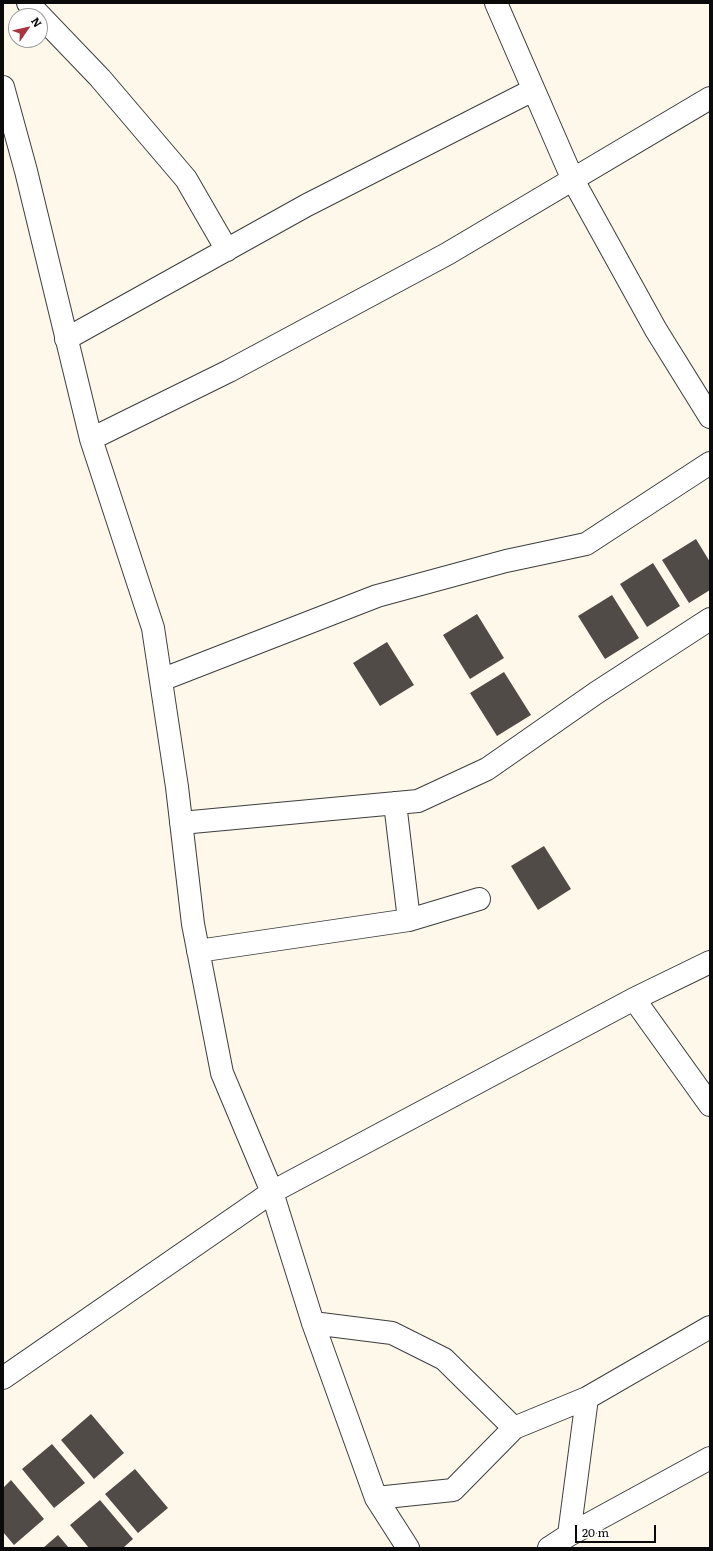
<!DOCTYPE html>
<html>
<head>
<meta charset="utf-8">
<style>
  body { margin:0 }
  #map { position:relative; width:713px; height:1551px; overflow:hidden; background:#fdf8ea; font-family:Literata,serif }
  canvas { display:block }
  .frame { position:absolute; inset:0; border:4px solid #0a0a0a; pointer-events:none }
  .north { position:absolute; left:8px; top:8px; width:40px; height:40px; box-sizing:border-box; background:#fff; border:1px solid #9d9d9d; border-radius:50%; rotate:56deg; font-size:11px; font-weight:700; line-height:16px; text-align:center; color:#0a0a0a }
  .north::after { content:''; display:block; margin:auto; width:14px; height:18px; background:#a9333e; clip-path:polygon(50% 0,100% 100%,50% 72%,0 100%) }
  .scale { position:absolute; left:575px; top:1525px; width:81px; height:18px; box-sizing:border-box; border:2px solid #0a0a0a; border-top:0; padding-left:5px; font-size:12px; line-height:14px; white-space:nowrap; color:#0a0a0a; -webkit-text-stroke:3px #fff; paint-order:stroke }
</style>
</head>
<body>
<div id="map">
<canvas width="713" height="1551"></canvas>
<div class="frame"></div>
<div class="north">N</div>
<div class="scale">20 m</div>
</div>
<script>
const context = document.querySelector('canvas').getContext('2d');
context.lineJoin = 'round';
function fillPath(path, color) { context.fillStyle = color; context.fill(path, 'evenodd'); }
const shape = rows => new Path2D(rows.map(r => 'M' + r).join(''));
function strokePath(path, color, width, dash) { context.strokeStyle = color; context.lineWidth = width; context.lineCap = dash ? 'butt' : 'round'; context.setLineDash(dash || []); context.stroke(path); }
const building = shape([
  [696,539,710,562,710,590,689,603,662,560],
  [653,563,680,606,647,627,620,584],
  [612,595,639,638,605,659,578,616],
  [477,614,504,658,470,679,443,635],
  [387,642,414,685,380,706,353,663],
  [504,672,531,715,497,736,470,693],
  [544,846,571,889,538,910,511,866],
  [91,1414,124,1453,94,1479,61,1440],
  [52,1444,85,1483,54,1508,22,1469],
  [135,1469,168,1508,138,1533,105,1494],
  [11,1480,44,1519,14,1545,3,1532,3,1488],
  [100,1500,133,1539,123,1548,89,1548,70,1525],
  [58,1535,69,1548,43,1548]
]);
const street = shape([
  [28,3,100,78,186,179,227,250],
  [496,3,573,180,656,330,710,417],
  [3,87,26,171,91,439,153,628,177,787,193,924,222,1073,272,1192,313,1323,376,1498,408,1548],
  [66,339,307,205,533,90],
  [91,439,229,371,447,254,710,98],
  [161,680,377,596,506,561,586,544,710,463],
  [395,803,409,920],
  [181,823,418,801,487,769,596,693,710,619],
  [198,951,409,920,479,899],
  [634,999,710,1105],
  [313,1323,392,1333,444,1359,514,1428,587,1398,710,1327],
  [3,1378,272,1192,634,999,710,962],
  [376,1498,453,1490,514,1428],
  [569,1535,587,1398],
  [549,1548,569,1535,710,1458]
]);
fillPath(building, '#514b48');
strokePath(street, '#3d3d3d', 24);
strokePath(street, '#fff', 22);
</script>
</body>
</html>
